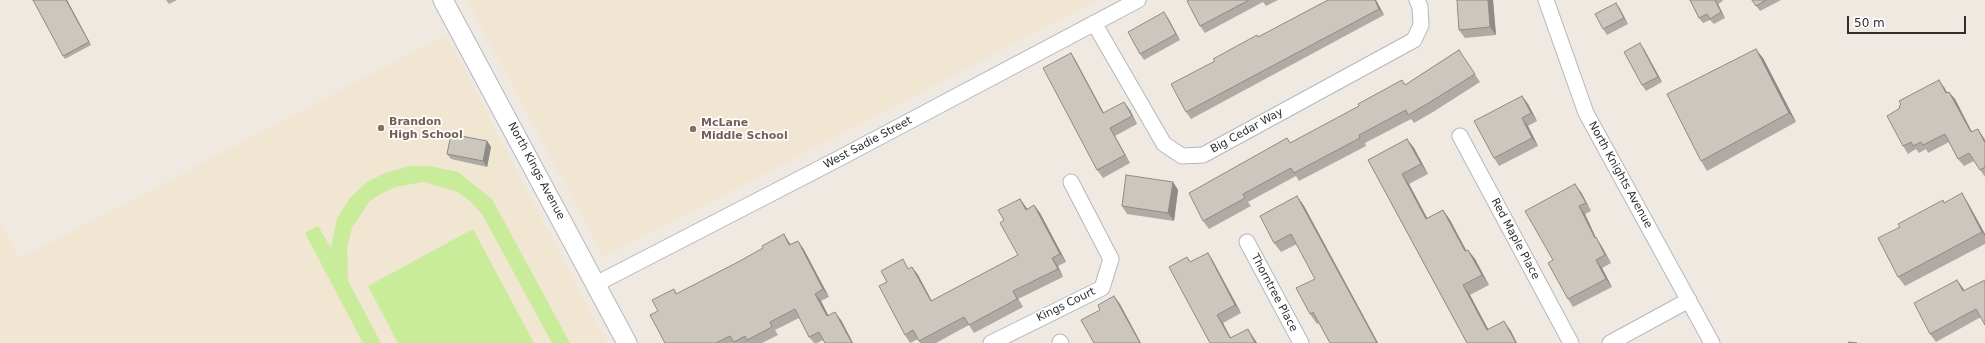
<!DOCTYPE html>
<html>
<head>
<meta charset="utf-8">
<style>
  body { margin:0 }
  #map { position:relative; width:1985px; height:343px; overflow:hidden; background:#efe9e1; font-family:"DejaVu Sans",sans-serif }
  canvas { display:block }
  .scale { position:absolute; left:1847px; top:16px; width:119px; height:18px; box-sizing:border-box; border:2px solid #2e2e2e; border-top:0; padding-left:5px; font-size:12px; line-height:14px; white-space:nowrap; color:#2e2e2e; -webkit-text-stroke:3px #fff; paint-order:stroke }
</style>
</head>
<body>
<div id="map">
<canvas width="1985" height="343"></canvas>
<div class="scale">50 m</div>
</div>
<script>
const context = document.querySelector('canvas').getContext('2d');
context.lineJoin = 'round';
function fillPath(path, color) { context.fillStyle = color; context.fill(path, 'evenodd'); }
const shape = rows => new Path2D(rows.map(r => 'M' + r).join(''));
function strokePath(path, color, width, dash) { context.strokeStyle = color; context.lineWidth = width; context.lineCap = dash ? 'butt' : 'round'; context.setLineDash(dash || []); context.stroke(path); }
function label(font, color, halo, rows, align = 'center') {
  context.font = font + ' "DejaVu Sans",sans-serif'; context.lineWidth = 3.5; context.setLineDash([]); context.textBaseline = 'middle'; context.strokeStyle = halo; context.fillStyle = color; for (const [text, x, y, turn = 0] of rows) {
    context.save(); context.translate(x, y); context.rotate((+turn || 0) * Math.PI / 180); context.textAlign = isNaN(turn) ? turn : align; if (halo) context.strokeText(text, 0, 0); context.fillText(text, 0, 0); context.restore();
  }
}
const education = shape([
  [467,0,1098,0,604,257],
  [446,35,607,343,0,343,0,222,20,259]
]);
const pitch = shape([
  [410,166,429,166,458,172,492,199,570,343,552,343,482,214,471,202,458,192,424,182,395,187,380,194,369,202,352,228,347,247,348,281,381,343,363,343,305,233,318,226,331,248,337,218,350,198,367,182,385,173],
  [473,229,534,343,398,343,368,286]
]);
const minor = shape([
  [1546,0,1586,113,1712,343],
  [1094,23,1164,144,1182,156,1203,155,1414,40,1421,25,1420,7,1417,0],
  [1460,136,1571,343],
  [1247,242,1301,343],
  [596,284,838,159,1138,0],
  [1060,342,1061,343],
  [991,343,1102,288,1111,259,1071,182],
  [1610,343,1689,300]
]);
const tertiary = shape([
  [443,0,627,343]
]);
const wall = shape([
  [67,0,91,45,65,59,63,56],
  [166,0,177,0,169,4],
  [1189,0,1278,0,1266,6,1263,2,1205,33,1200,26],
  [1328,0,1376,0,1384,15,1191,119,1186,112,1215,61],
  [1493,0,1496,35,1465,38,1459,30],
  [1690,0,1722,0,1723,1,1718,4,1725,18,1714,24,1710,20,1703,23,1699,18],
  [1752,0,1781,0,1760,11],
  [1616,3,1620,9,1628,24,1607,35,1603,29],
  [1168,18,1180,40,1144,60,1140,54],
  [1644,49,1662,82,1646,91,1642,85],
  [1459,50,1480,82,1433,112,1414,123,1411,119,1365,143,1366,146,1299,181,1296,176,1248,202,1251,206,1209,229,1203,221,1291,143,1359,106,1402,80,1405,85],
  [1071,53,1076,61,1104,113,1130,110,1137,124,1115,136,1130,163,1103,178,1097,170],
  [1763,58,1796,122,1707,171,1701,161],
  [1944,87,1947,93,1955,99,1972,132,1978,129,1985,140,1985,177,1974,161,1964,166,1958,159,1949,142,1928,153,1926,149,1919,153,1916,149,1908,154,1903,146,1900,108],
  [1522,96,1528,104,1537,121,1528,126,1538,146,1499,166,1494,158],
  [1407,139,1414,148,1428,174,1409,184,1427,218,1443,210,1450,220,1466,251,1468,250,1475,259,1489,285,1470,295,1488,330,1511,331,1467,343,1368,160],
  [487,141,491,147,487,167,451,159,447,154],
  [1173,182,1178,190,1174,221,1127,214,1122,206],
  [1581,192,1591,211,1585,214,1596,238,1601,245,1611,263,1602,268,1612,287,1573,307,1568,299,1553,260],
  [1297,196,1304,206,1378,343,1319,323,1317,324,1310,314,1315,279,1297,244,1281,252,1274,243],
  [1020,199,1027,209,1034,205,1040,213,1066,262,1058,266,1063,277,1018,299,1023,307,974,333,969,325,936,343,920,343,918,339,910,343,905,335,909,269,912,267,918,275,932,301,1018,255,1004,220],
  [1945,202,1968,203,1985,234,1985,244,1905,286,1898,277],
  [789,242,790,244,803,248,829,297,821,301,828,316,841,320,853,343,825,343,823,340,817,343,814,343,809,337,799,318,775,330,778,335,762,343,665,343,658,311,674,289,677,294,738,262,763,248],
  [1208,253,1213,261,1241,313,1223,323,1231,338,1248,329,1253,337,1257,343,1210,343,1187,257,1190,262],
  [1985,280,1981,317,1936,342,1930,334,1963,288,1964,291]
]);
const shadedWall = shape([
  [66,0,67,0,91,45,89,42],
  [1375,0,1376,0,1384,15,1379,9],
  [1488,0,1493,0,1496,35,1490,27],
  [1715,0,1718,4,1725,18,1721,12],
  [1616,3,1620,9,1628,24,1624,18],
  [1164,12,1168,18,1180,40,1176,34],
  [1640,43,1644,49,1662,82,1658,77],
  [1756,49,1763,58,1796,122,1789,113],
  [1071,53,1076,61,1108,121,1103,113],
  [1939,80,1944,87,1952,101,1946,93],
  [1949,92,1955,99,1976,140,1971,132],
  [1522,96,1528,104,1537,121,1531,113],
  [1124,102,1130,110,1137,124,1132,116],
  [1522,118,1528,126,1538,146,1532,138],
  [1110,128,1115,136,1130,163,1125,155],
  [1978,129,1985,140,1985,143],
  [1407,139,1414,148,1428,174,1421,164],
  [487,141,491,147,487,167,483,161],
  [1402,174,1409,184,1433,229,1426,219],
  [1173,182,1178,190,1174,221,1168,213],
  [1575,184,1581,192,1591,211,1586,203],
  [1962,193,1968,203,1985,234,1985,236,1982,232],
  [1297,196,1304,206,1378,343,1377,343],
  [1020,199,1026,207,1032,218,1026,210],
  [1034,205,1040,213,1066,262,1060,254],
  [1579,206,1585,214,1596,238,1601,245,1611,263,1595,238],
  [1443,210,1450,220,1472,261,1465,251],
  [784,234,789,242,795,253,789,245],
  [798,241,803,248,829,297,823,289],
  [1468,250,1475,259,1489,285,1482,275],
  [1208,253,1213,261,1241,313,1235,305],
  [1052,258,1058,266,1063,277,1058,269],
  [1596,260,1602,268,1612,287,1606,279],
  [912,267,918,275,936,309,931,301],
  [1957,280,1963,288,1969,299,1963,291],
  [1463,285,1470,295,1494,340,1487,330],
  [1013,291,1023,307,1017,299],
  [815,294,821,301,833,324,827,316],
  [1114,296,1120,304,1141,343,1140,343],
  [835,312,841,320,853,343,852,343],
  [1217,315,1223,323,1233,343,1230,338],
  [1504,321,1511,331,1517,343,1516,343],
  [1248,329,1253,337,1257,343,1255,343]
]);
const building = shape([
  [33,0,66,0,89,42,63,56,33,0],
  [1189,0,1249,0,1200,26,1187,1,1189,0],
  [1328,0,1375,0,1379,9,1186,112,1171,84,1215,61,1213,59,1257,35,1258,37,1328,0],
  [1457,0,1488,0,1490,27,1459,30,1457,0],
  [1690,0,1715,0,1721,12,1710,19,1707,14,1699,18,1690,0],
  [1752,0,1766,0,1756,6,1752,0],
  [1616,3,1624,18,1603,29,1595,14,1616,3],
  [1164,12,1176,34,1140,54,1128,32,1164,12],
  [1640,43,1658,77,1642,85,1624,52,1640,43],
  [1756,49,1789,113,1701,161,1667,94,1756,49],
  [1459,50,1475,74,1427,104,1408,115,1406,110,1359,135,1360,138,1294,173,1291,168,1243,194,1245,198,1203,221,1189,193,1287,138,1290,143,1359,106,1358,104,1402,80,1405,85,1459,50],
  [1071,53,1103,113,1124,102,1132,116,1110,128,1125,155,1097,170,1043,68,1071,53],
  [1939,80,1946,93,1949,92,1971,132,1978,129,1985,143,1985,167,1980,170,1969,153,1958,159,1945,134,1923,145,1921,142,1913,146,1911,142,1903,146,1887,116,1900,108,1899,106,1901,104,1899,101,1939,80],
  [1522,96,1531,113,1522,118,1532,138,1494,158,1474,121,1522,96],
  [451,134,487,141,483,161,447,154,451,134],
  [1407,139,1421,164,1402,174,1426,219,1443,210,1465,251,1468,250,1482,275,1463,285,1487,330,1504,321,1516,343,1467,343,1368,160,1407,139],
  [1126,175,1173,182,1168,213,1122,206,1126,175],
  [1575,184,1586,203,1579,206,1595,238,1596,237,1605,255,1596,260,1606,279,1568,299,1548,263,1553,260,1525,211,1575,184],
  [1962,193,1982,232,1898,277,1878,238,1900,227,1898,224,1943,200,1944,203,1962,193],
  [1297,196,1377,343,1330,343,1313,312,1310,314,1296,288,1315,279,1291,234,1274,243,1260,216,1297,196],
  [1020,199,1026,210,1034,205,1060,254,1052,258,1058,269,1013,291,1017,299,969,325,964,317,919,341,913,330,905,335,879,286,887,282,881,271,903,259,908,269,912,267,931,301,1018,255,1000,223,1004,220,998,210,1020,199],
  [784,234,789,245,798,241,823,289,815,294,827,316,835,312,852,343,825,343,819,332,809,337,795,309,770,322,772,327,747,340,745,336,734,342,730,336,716,343,665,343,650,315,658,311,652,300,674,289,676,294,738,262,763,248,762,246,784,234],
  [1208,253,1235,305,1217,315,1230,338,1248,329,1255,343,1210,343,1169,267,1187,257,1190,262,1208,253],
  [1957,280,1963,291,1985,280,1985,325,1976,309,1930,334,1914,303,1957,280],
  [1114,296,1140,343,1094,343,1081,320,1100,310,1098,305,1114,296],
  [1849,342,1857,343,1848,343,1849,342]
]);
const markers = [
  [381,128,4,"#8d6e63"],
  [693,129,4,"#8d6e63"]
];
const educationNames = [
  ["Brandon",389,122],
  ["High School",389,135],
  ["McLane",701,123],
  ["Middle School",701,136]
];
const streetNames = [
  ["Big Cedar Way",1247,131,-29],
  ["West Sadie Street",868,143,-28],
  ["North Kings Avenue",536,171,62],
  ["North Knights Avenue",1620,175,61],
  ["Red Maple Place",1515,239,62],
  ["Thorntree Place",1274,293,62],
  ["Kings Court",1066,305,-26]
];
fillPath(education, '#f0e6d1');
fillPath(pitch, '#c9ec9a');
strokePath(minor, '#b4b7c1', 17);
strokePath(tertiary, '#b4b7c1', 21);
strokePath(minor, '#fff', 15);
strokePath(tertiary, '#fff', 19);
fillPath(wall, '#afaba4');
fillPath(shadedWall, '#8e8b86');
fillPath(building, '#cbc7bf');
strokePath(building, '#8e8b86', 1);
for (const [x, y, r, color] of markers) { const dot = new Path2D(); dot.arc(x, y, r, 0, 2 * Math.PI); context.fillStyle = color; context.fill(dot); strokePath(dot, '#fff', 1.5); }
label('bold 11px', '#785e54', '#fff', educationNames, 'left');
label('11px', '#2e2e2e', '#fff', streetNames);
</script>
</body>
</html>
